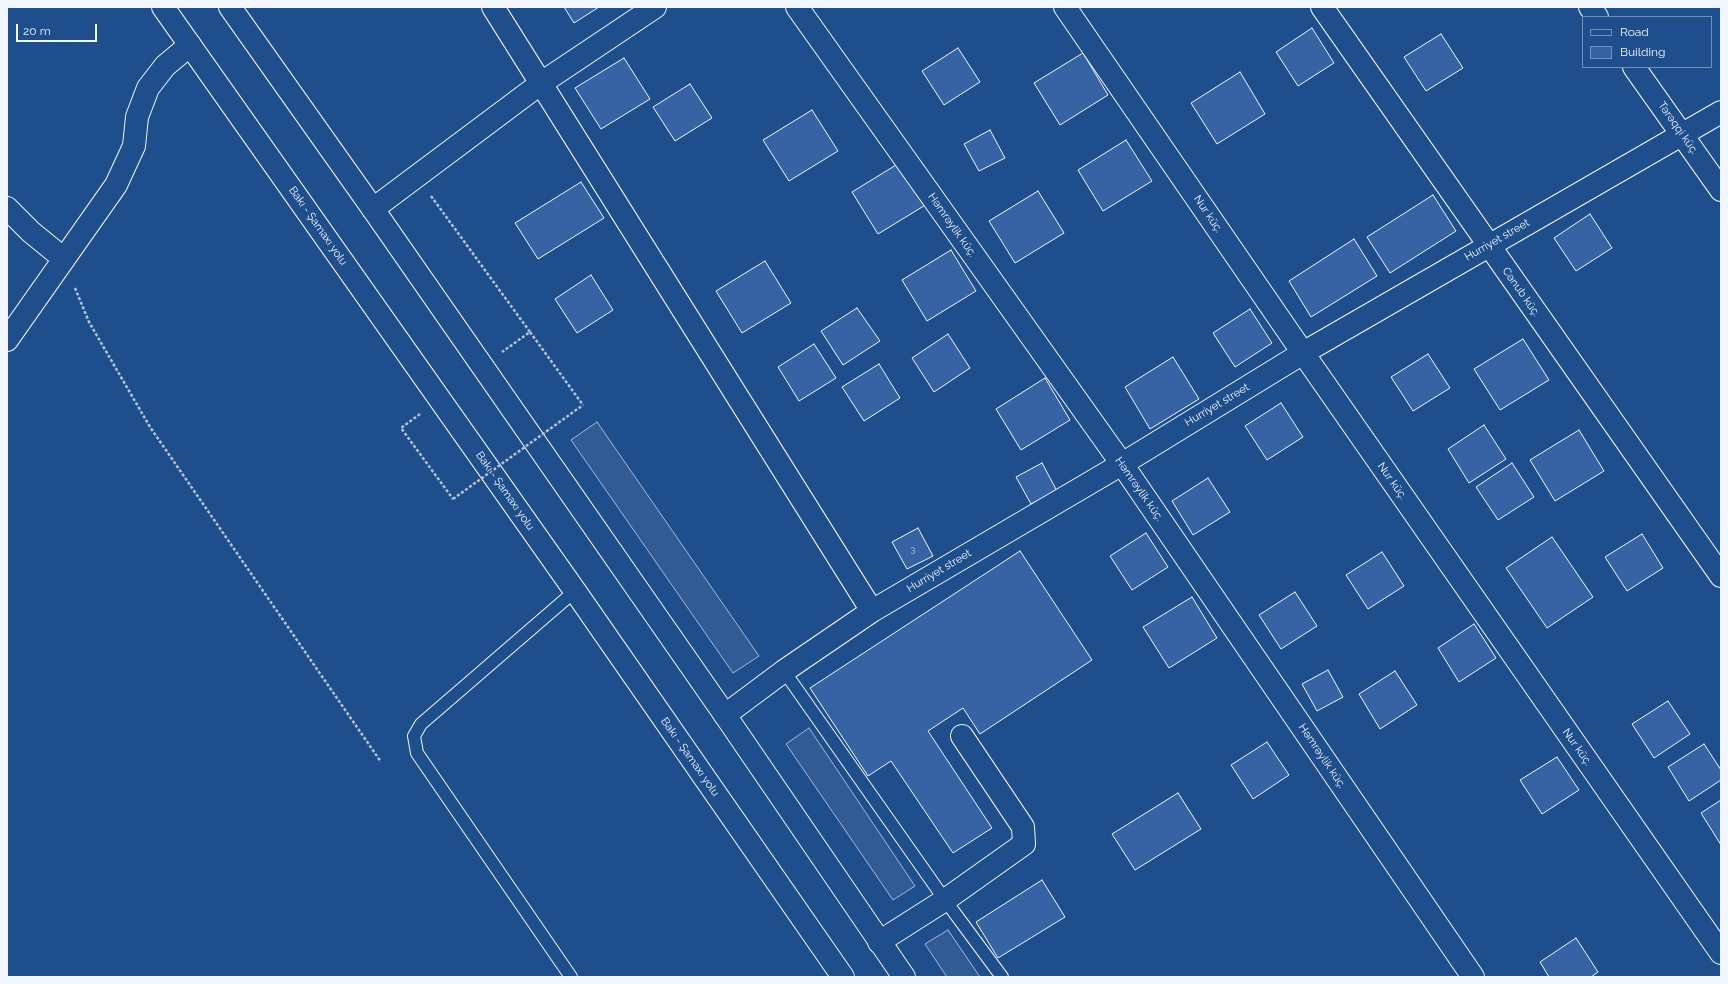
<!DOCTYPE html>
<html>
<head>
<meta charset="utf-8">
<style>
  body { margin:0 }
  #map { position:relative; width:1728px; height:984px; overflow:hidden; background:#1f4e8c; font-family:Raleway,sans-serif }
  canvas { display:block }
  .frame { position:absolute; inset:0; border:8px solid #f2f6ff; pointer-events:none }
  .legend { position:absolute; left:1582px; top:16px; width:130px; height:52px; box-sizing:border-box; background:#1f4e8c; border:1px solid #7391ba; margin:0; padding:5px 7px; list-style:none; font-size:12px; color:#f2f6ff }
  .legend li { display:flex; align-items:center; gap:8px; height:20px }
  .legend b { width:20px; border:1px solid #7391ba }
  .scale { position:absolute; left:16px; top:24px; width:81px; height:18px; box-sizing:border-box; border:2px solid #f2f6ff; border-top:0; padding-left:5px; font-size:12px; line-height:14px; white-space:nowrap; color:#f2f6ff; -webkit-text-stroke:3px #1f4e8c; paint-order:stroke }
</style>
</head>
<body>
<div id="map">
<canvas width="1728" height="984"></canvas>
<div class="frame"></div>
<ul class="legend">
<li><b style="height:5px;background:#1f4e8c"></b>Road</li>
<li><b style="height:11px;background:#3563a3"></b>Building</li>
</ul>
<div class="scale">20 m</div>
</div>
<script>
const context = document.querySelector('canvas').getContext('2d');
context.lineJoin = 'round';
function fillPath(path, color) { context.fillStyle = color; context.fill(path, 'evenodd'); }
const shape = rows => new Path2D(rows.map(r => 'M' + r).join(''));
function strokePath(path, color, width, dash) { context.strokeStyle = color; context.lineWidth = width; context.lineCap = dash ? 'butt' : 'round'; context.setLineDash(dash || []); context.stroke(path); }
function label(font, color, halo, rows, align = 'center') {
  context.font = font + ' Raleway,sans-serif'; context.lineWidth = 3; context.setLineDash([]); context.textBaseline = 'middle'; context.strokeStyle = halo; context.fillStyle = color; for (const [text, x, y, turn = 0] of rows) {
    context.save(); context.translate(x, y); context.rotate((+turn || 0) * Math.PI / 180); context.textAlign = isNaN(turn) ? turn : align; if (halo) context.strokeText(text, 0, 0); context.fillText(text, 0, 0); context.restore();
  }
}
const built = shape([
  [597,422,759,656,733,673,571,440,597,422],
  [809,728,915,886,893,900,786,744,809,728],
  [948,930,980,977,947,977,925,944,948,930]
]);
const building = shape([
  [564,7,599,7,574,23,564,7],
  [1312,28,1334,63,1298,86,1276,52,1312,28],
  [1441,34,1463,68,1426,91,1404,57,1441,34],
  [958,48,980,82,944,105,922,71,958,48],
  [1083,53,1108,95,1060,125,1034,83,1083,53],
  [624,58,650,99,601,129,575,88,624,58],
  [1240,72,1265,114,1217,144,1191,103,1240,72],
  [690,84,712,118,675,141,653,107,690,84],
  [812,110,838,151,789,181,763,140,812,110],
  [990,130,1005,158,979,171,964,144,990,130],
  [1126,140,1152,181,1103,211,1078,170,1126,140],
  [901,162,927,204,878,234,852,192,901,162],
  [581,182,604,218,538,259,515,223,581,182],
  [1038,191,1064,233,1015,263,989,221,1038,191],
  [1433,195,1456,231,1390,273,1367,237,1433,195],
  [1590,214,1612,248,1576,271,1554,238,1590,214],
  [1354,239,1377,276,1311,317,1289,281,1354,239],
  [951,250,976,291,927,321,902,280,951,250],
  [765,261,791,303,742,333,716,291,765,261],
  [591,275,613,310,577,333,555,299,591,275],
  [857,308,880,341,843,365,821,331,857,308],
  [1250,309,1272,343,1235,367,1213,333,1250,309],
  [948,334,970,368,934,392,912,358,948,334],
  [1523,339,1549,380,1500,410,1474,369,1523,339],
  [814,344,836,378,799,401,778,367,814,344],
  [1428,354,1450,388,1413,411,1391,377,1428,354],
  [1173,357,1199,399,1150,429,1125,387,1173,357],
  [879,364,900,398,864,421,842,387,879,364],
  [1045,378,1070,420,1021,450,996,409,1045,378],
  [1281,403,1303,437,1267,460,1245,426,1281,403],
  [1484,425,1506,459,1469,483,1448,449,1484,425],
  [1579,430,1604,471,1555,501,1530,460,1579,430],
  [1042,463,1057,491,1031,504,1016,477,1042,463],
  [1512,463,1534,497,1498,520,1476,487,1512,463],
  [1208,478,1230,512,1193,535,1172,501,1208,478],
  [918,528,933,556,907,569,892,542,918,528],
  [1146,533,1168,567,1132,590,1110,556,1146,533],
  [1642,534,1663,568,1627,591,1605,557,1642,534],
  [1552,537,1593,597,1547,628,1506,568,1552,537],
  [1020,551,1092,660,980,734,963,708,928,731,992,828,953,853,891,761,868,776,810,688,1020,551],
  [1382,552,1404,586,1368,609,1346,575,1382,552],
  [1295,592,1317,626,1281,649,1259,615,1295,592],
  [1192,597,1217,638,1169,668,1143,627,1192,597],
  [1474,624,1496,658,1459,682,1438,648,1474,624],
  [1328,670,1343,697,1317,711,1302,684,1328,670],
  [1395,671,1417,705,1380,729,1359,694,1395,671],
  [1668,701,1690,734,1654,758,1632,724,1668,701],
  [1267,742,1289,775,1253,799,1231,765,1267,742],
  [1704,744,1721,770,1721,780,1689,801,1668,767,1704,744],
  [1557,757,1579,790,1542,814,1520,780,1557,757],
  [1178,793,1201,829,1135,870,1112,834,1178,793],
  [1721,800,1721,845,1701,813,1721,800],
  [1042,880,1065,917,998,958,976,922,1042,880],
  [1576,938,1598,972,1591,977,1549,977,1540,962,1576,938]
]);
const path = shape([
  [431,196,530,332,502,352],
  [75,288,89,322,150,427,381,762],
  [530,332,583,405],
  [420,414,401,428,453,499]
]);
const lane = shape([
  [784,671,945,900,1002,977],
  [571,977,417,753,414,736,421,724,575,591]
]);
const street = shape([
  [493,7,872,611],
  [797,7,1122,464,1473,977],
  [1065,7,1303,353,1721,953],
  [1322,7,1721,576],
  [1590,7,1597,17],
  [1634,67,1721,190],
  [7,208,31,232,64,259],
  [373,209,540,84,655,7],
  [7,340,116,185,134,146,137,117,148,88,165,66,190,45],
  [725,715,784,671,872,611,1122,464,1303,353,1721,112],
  [879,942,945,900,1024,844,1023,827,962,736]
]);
const highway = shape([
  [163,7,575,591,843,977],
  [230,7,373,209,725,715,904,977]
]);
const pathBridge = shape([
  [453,499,583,405]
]);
const numberNames = [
  ["3",913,549]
];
const streetNames = [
  ["Tərəqqi küç.",1678,128,55],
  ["Nur küç.",1208,214,56],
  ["Həmrəylik küç.",952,225,55],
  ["Bakı - Şamaxı yolu",318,226,55],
  ["Hurriyet street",1497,240,-30],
  ["Cənub küç.",1521,292,55],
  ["Hurriyet street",1217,405,-31],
  ["Nur küç.",1392,481,55],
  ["Həmrəylik küç.",1139,489,55],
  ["Bakı - Şamaxı yolu",505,491,55],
  ["Hurriyet street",939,571,-31],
  ["Nur küç.",1577,747,55],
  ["Həmrəylik küç.",1322,756,56],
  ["Bakı - Şamaxı yolu",690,757,55]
];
fillPath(built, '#305b95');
strokePath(built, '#a8bbd7', 1);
fillPath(building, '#3563a3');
strokePath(building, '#f2f6ff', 1);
strokePath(lane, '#f2f6ff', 14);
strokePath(street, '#f2f6ff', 24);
strokePath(highway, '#f2f6ff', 24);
strokePath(path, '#b3c4dc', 2.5, [3, 2]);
strokePath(lane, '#1f4e8c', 12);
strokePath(street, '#1f4e8c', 22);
strokePath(highway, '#1f4e8c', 22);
strokePath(pathBridge, '#b3c4dc', 2.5, [3, 2]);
label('9px', '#c3d1e8', null, numberNames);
label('11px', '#f2f6ff', '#1f4e8c', streetNames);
</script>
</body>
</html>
